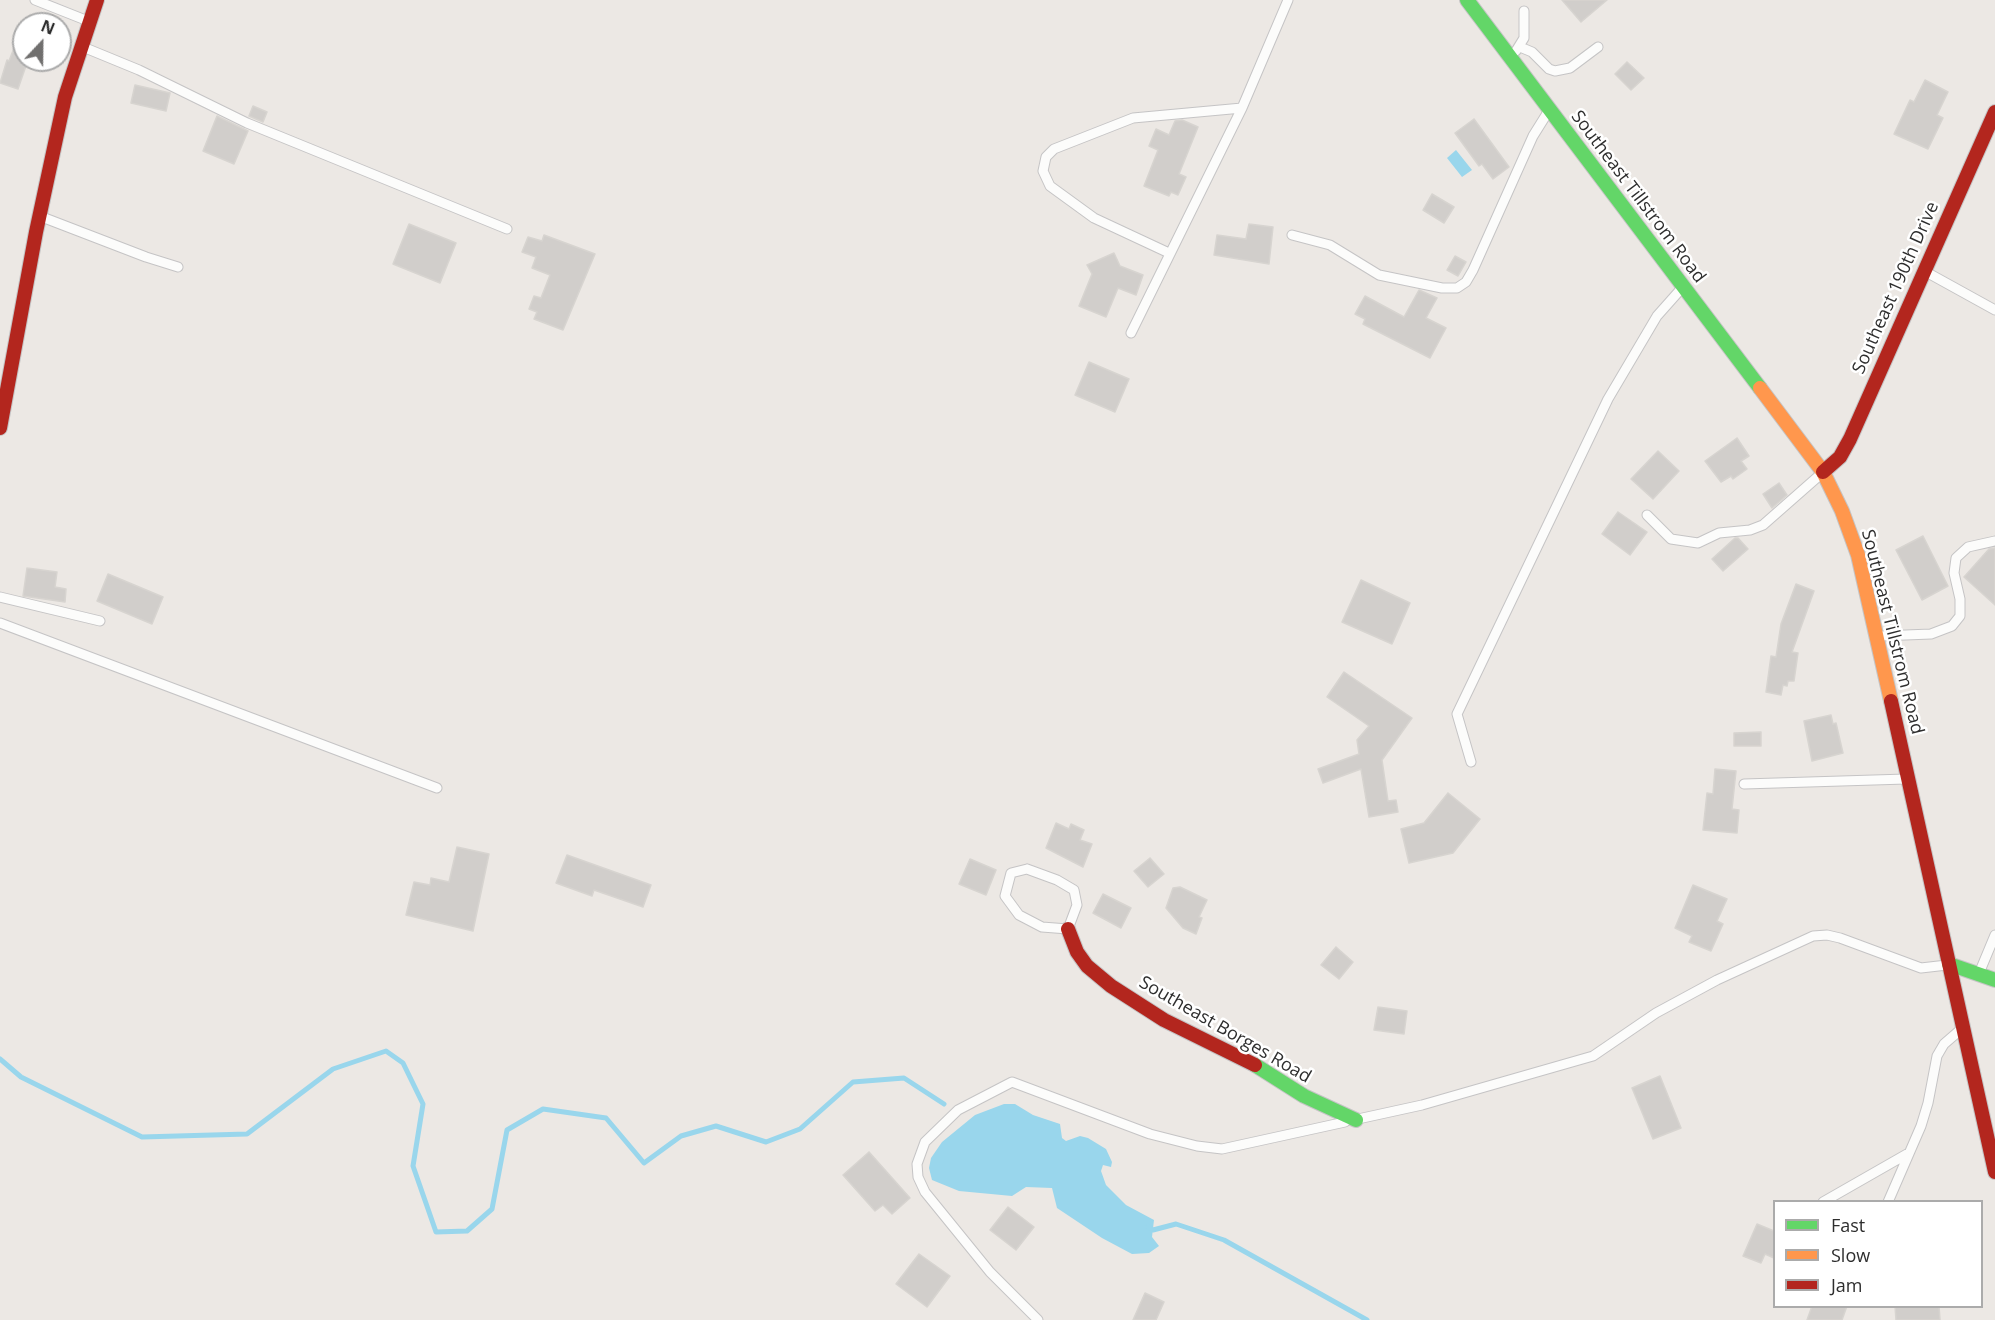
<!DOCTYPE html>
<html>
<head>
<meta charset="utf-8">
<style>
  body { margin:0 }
  #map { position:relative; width:1995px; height:1320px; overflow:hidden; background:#ece8e4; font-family:"Open Sans",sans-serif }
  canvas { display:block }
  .legend { position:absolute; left:1773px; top:1200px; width:210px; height:108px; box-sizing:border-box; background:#fff; border:2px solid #ababab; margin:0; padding:8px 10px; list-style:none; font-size:18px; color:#2e2e2e }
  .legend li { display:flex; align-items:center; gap:12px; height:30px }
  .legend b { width:30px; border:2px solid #ababab }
  .north { position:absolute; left:12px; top:12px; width:60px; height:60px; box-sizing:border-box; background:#fff; border:2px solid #ababab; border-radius:50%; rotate:22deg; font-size:16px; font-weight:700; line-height:24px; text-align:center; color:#2e2e2e }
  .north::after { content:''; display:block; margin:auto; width:21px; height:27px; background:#706f6e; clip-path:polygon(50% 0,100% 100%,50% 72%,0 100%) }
</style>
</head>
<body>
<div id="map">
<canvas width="1995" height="1320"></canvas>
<ul class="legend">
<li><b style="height:8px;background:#63d668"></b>Fast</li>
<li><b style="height:8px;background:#ff974d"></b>Slow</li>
<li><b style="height:8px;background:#b3261e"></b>Jam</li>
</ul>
<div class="north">N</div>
</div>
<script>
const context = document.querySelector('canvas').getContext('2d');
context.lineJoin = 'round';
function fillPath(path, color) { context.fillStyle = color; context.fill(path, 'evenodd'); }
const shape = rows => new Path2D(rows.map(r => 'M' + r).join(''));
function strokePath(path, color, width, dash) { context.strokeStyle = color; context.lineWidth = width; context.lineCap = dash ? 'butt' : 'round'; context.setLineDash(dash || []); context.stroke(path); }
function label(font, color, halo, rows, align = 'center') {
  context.font = font + ' "Open Sans",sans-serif'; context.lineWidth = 5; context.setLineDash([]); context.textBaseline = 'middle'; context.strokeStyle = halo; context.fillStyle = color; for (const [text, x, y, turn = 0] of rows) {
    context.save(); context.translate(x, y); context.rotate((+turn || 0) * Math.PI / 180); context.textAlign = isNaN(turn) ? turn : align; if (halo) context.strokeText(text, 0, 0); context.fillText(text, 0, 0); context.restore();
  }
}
const water = shape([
  [1456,150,1472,170,1462,177,1447,158],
  [1004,1104,1015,1104,1033,1115,1060,1124,1062,1138,1066,1141,1080,1136,1088,1138,1106,1149,1112,1162,1111,1167,1103,1165,1101,1171,1106,1185,1126,1205,1154,1220,1152,1237,1159,1246,1149,1253,1132,1254,1102,1238,1057,1208,1052,1188,1026,1187,1012,1196,959,1191,932,1180,929,1168,931,1158,942,1142,975,1115]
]);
const stream = shape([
  [0,1059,21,1077,142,1137,247,1134,333,1069,386,1051,403,1063,423,1104,413,1166,436,1232,467,1231,492,1209,507,1130,543,1109,606,1118,644,1163,681,1136,716,1126,766,1142,800,1129,853,1082,904,1078,944,1104],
  [1148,1227,1153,1230,1176,1224,1224,1240,1367,1320]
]);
const building = shape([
  [1562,0,1607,0,1581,22,1562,0],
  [14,48,24,52,24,60,28,60,18,89,0,83,7,60,9,61,14,48],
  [1627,62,1644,78,1631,90,1615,74,1627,62],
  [1925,80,1948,92,1937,115,1943,118,1928,149,1894,134,1910,100,1914,102,1925,80],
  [135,85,170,93,166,111,131,103,135,85],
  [253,106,267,112,263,122,249,116,253,106],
  [217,116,248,131,234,164,203,151,217,116],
  [1474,119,1509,167,1493,179,1482,164,1479,166,1455,133,1474,119],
  [1182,120,1198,127,1179,174,1186,177,1178,195,1171,192,1169,196,1144,186,1158,150,1149,146,1156,129,1169,135,1175,121,1182,120],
  [1432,194,1454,207,1444,223,1423,210,1432,194],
  [409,224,456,243,440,283,393,264,409,224],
  [1249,224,1273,227,1269,264,1214,255,1217,235,1246,239,1249,224],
  [544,235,595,254,563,330,534,319,537,312,529,309,534,296,541,298,550,275,532,268,536,257,522,252,528,237,542,241,544,235],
  [1114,253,1120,266,1143,275,1136,295,1118,288,1106,317,1079,306,1092,274,1087,265,1114,253],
  [1455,256,1466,262,1458,276,1447,270,1455,256],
  [1419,290,1437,298,1426,318,1446,328,1430,358,1363,324,1365,319,1355,314,1365,296,1404,317,1419,290],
  [1089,362,1129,379,1115,412,1075,395,1089,362],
  [1737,438,1749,456,1741,461,1747,469,1733,479,1731,476,1721,482,1705,461,1737,438],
  [1658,451,1679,471,1653,499,1631,479,1658,451],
  [1779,483,1787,495,1772,508,1763,494,1779,483],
  [1618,512,1647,532,1630,555,1602,534,1618,512],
  [1923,536,1948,586,1922,600,1896,550,1923,536],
  [1735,538,1738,538,1748,549,1723,571,1712,559,1735,538],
  [1995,548,1995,605,1964,577,1989,549,1995,548],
  [27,568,57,572,55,587,66,589,65,602,23,596,27,568],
  [108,574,163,597,152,624,97,601,108,574],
  [1361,580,1410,603,1392,644,1342,622,1361,580],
  [1796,584,1814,591,1792,652,1798,653,1794,681,1788,681,1787,686,1783,685,1781,695,1766,692,1771,656,1776,657,1781,624,1796,584],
  [1344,672,1412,718,1382,760,1388,801,1396,800,1398,812,1369,817,1361,769,1323,783,1318,769,1359,754,1357,740,1369,726,1327,697,1344,672],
  [1831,715,1833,724,1836,723,1843,753,1812,761,1804,721,1831,715],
  [1761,732,1761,746,1734,746,1734,733,1761,732],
  [1715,769,1736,771,1732,809,1739,810,1737,833,1703,830,1707,793,1713,794,1715,769],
  [1448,793,1480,819,1453,853,1409,863,1401,829,1424,823,1448,793],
  [1056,823,1069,829,1071,824,1084,830,1080,840,1092,844,1083,867,1046,848,1056,823],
  [457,847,489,854,473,931,406,915,414,882,430,885,431,878,449,882,457,847],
  [567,855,651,885,643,907,594,890,592,896,556,883,567,855],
  [1150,858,1164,874,1148,887,1134,871,1150,858],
  [970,859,996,870,986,895,959,884,970,859],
  [1693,885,1727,899,1717,921,1723,924,1711,951,1689,942,1692,936,1675,928,1693,885],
  [1180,887,1207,900,1199,917,1202,918,1196,934,1183,928,1166,908,1173,888,1180,887],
  [1103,894,1131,908,1121,928,1093,913,1103,894],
  [1336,947,1353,962,1339,979,1321,965,1336,947],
  [1378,1007,1407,1011,1404,1034,1374,1030,1378,1007],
  [1660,1076,1681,1128,1653,1139,1632,1088,1660,1076],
  [869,1152,910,1198,892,1214,883,1205,875,1211,843,1175,869,1152],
  [1008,1207,1034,1227,1016,1250,990,1230,1008,1207],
  [1757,1224,1774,1231,1774,1258,1765,1254,1761,1263,1743,1256,1757,1224],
  [919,1254,950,1276,927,1307,896,1284,919,1254],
  [1145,1293,1164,1302,1156,1320,1133,1320,1145,1293],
  [1812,1306,1847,1306,1842,1320,1807,1320,1812,1306],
  [1895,1306,1939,1306,1940,1320,1896,1320,1895,1306]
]);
const lane = shape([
  [35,0,88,21],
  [83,47,139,70,247,123,507,229],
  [1520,47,1532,52,1549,69,1555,71,1570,68,1598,47],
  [1516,51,1524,38,1524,11],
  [42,217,146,257,178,267],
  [1292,235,1330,245,1379,275,1442,288,1457,288,1466,282,1473,270,1533,136,1548,112],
  [1169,253,1094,218,1050,186,1043,171,1046,157,1054,149,1133,118,1242,108],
  [1928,273,1995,310],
  [1131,333,1242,108,1288,0],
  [1647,515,1671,539,1698,543,1719,533,1750,530,1763,525,1821,474],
  [0,597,100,621],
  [0,623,437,788],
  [1880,636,1931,634,1952,626,1960,616,1960,599,1954,573,1956,558,1968,547,1995,541],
  [1471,762,1457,714,1608,399,1657,316,1681,289],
  [1744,784,1906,779],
  [1027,869,1057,880,1074,890,1077,905,1068,929,1042,927,1019,915,1005,896,1011,873,1027,869],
  [1980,971,1995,935],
  [1358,1119,1422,1105,1593,1056,1656,1013,1717,980,1813,936,1827,935,1840,938,1921,968,1947,965],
  [1823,1202,1907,1154],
  [1888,1202,1921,1126,1928,1103,1937,1056,1944,1044,1959,1031],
  [1038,1320,990,1272,925,1192,918,1177,917,1164,925,1142,958,1110,1012,1082,1150,1134,1197,1146,1222,1149,1345,1122]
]);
const fast = shape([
  [1467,0,1760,388],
  [1949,964,1995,980],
  [1255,1065,1304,1096,1356,1120]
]);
const slow = shape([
  [1760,388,1823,472,1842,511,1858,555,1891,701]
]);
const jam = shape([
  [0,428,36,232,65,97,97,0],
  [1823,472,1840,457,1850,439,1995,112],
  [1891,701,1995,1172],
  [1068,929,1077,952,1087,966,1111,986,1164,1020,1255,1065]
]);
const streetNames = [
  ["Southeast Tillstrom Road",1638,197,53],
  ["Southeast 190th Drive",1896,288,-66],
  ["Southeast Tillstrom Road",1892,632,76],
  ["Southeast Borges Road",1225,1030,30]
];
fillPath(water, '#99d6ec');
strokePath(stream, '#99d6ec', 5);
fillPath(building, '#d1cecb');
strokePath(building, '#d7d4d0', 1.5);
strokePath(lane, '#c5c4c5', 11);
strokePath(fast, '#c5c4c5', 16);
strokePath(slow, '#c5c4c5', 16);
strokePath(jam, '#c5c4c5', 16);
strokePath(lane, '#fcfcfb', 9);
strokePath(fast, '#63d668', 14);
strokePath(slow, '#ff974d', 14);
strokePath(jam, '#b3261e', 14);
label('18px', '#2e2e2e', '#fff', streetNames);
</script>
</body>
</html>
